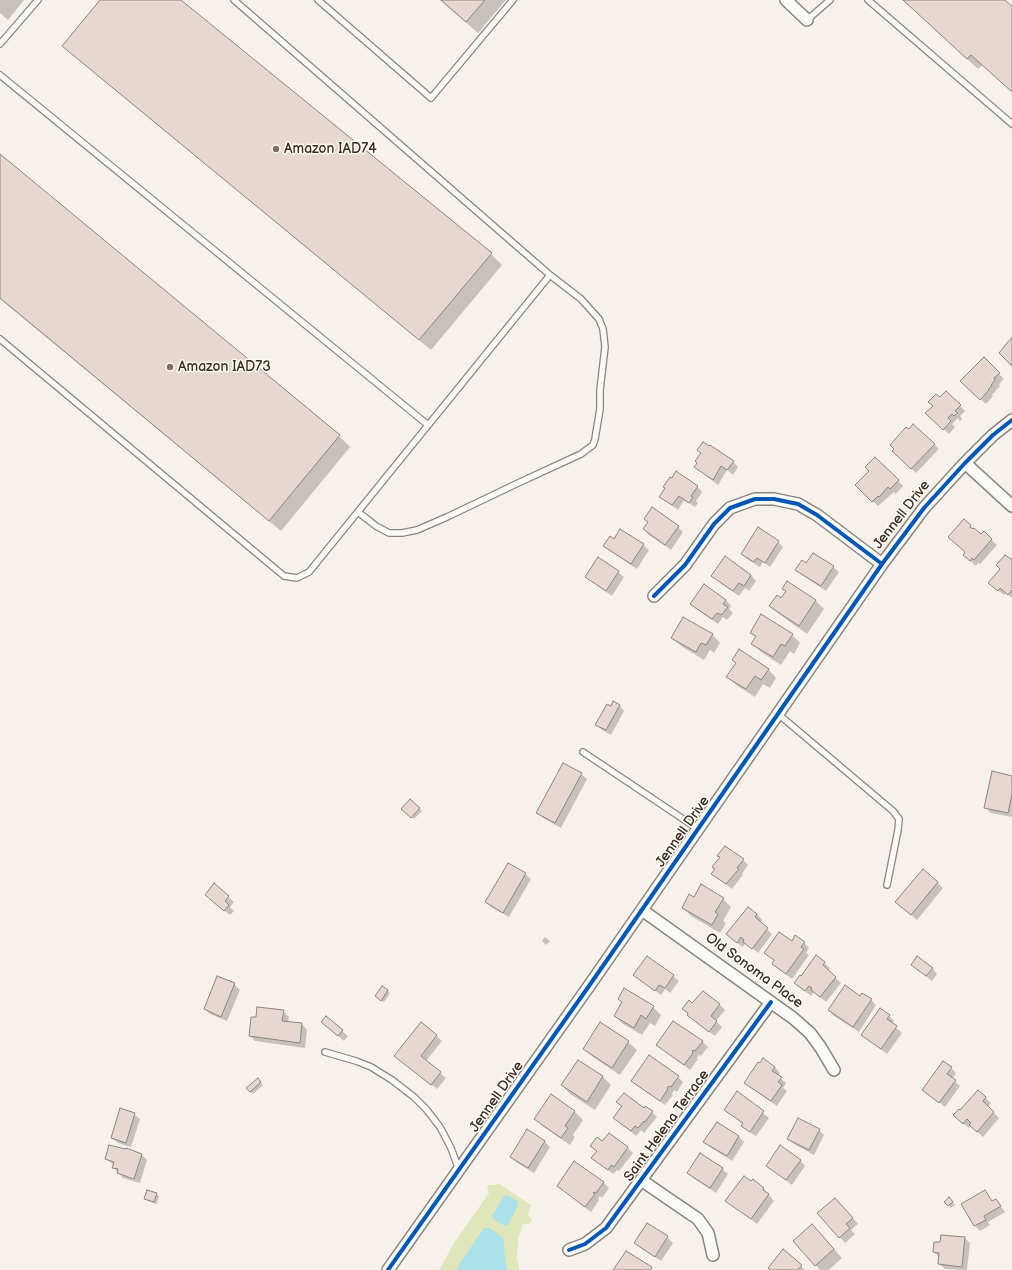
<!DOCTYPE html>
<html>
<head>
<meta charset="utf-8">
<style>
  body { margin:0 }
  canvas { display:block; background:#f7f1ec }
</style>
</head>
<body>
<canvas width="1012" height="1270"></canvas>
<script>
const context = document.querySelector('canvas').getContext('2d');
context.lineJoin = 'round';
function fillPath(path, color) { context.fillStyle = color; context.fill(path, 'evenodd'); }
const shape = rows => new Path2D(rows.map(r => 'M' + r).join(''));
function strokePath(path, color, width, dash) { context.strokeStyle = color; context.lineWidth = width; context.lineCap = dash ? 'butt' : 'round'; context.setLineDash(dash || []); context.stroke(path); }
function label(font, color, halo, rows, align = 'center') {
  context.font = font + ' "Balsamiq Sans",sans-serif'; context.lineWidth = 3; context.setLineDash([]); context.textBaseline = 'middle'; context.strokeStyle = halo; context.fillStyle = color; for (const [text, x, y, turn = 0] of rows) {
    context.save(); context.translate(x, y); context.rotate((+turn || 0) * Math.PI / 180); context.textAlign = isNaN(turn) ? turn : align; if (halo) context.strokeText(text, 0, 0); context.fillText(text, 0, 0); context.restore();
  }
}
const green = shape([
  [498,1183,531,1205,528,1215,532,1220,529,1224,523,1224,518,1239,517,1257,519,1270,439,1270,454,1243,489,1193,487,1188,489,1185,495,1185]
]);
const water = shape([
  [507,1195,517,1201,518,1205,508,1225,505,1226,496,1221,492,1216,504,1196],
  [484,1228,488,1228,493,1230,504,1239,504,1250,507,1270,457,1270,460,1263]
]);
const shadow = shape([
  [0,0,24,0,8,20,0,13],
  [101,0,179,0,491,254,502,265,431,350,75,57,64,46],
  [440,0,506,0,478,33],
  [903,0,1004,0,1012,8,1012,92,983,65,978,69],
  [0,156,339,436,350,447,281,531,0,299],
  [984,359,1004,379,999,384,1000,386,995,391,996,391,992,395,993,396,986,404,962,381],
  [946,392,965,411,960,416,962,419,960,421,958,418,952,424,955,427,949,434,927,413],
  [934,444,939,449,916,473,898,457],
  [875,458,903,486,896,494,894,492,878,506,856,485,870,471],
  [733,462,738,467,733,475,727,470,718,485,695,467],
  [697,486,702,492,696,501,698,503,695,507,684,500,678,510,660,497],
  [964,521,981,536,984,533,997,545,980,564,978,563,976,566,969,560,966,553,949,537],
  [678,527,683,532,671,550,649,535,644,529],
  [621,530,643,545,649,550,637,569,610,551,604,546,615,540],
  [778,542,783,547,770,567,763,562,760,567,747,559,742,554],
  [725,558,751,575,756,581,749,591,745,588,739,596,718,581,713,576],
  [1012,560,1012,598,1006,593,1004,595,995,588],
  [807,564,833,567,839,572,826,591,802,575,797,570],
  [618,572,624,577,612,596,592,582,586,577],
  [787,582,816,601,824,609,807,634,779,614,770,606,781,600,787,592],
  [726,600,731,606,729,609,733,613,727,620,723,617,718,624,696,609,691,604],
  [751,633,792,635,800,643,794,654,790,651,781,665,761,652,752,643,756,638],
  [712,634,720,643,714,653,710,650,704,660,681,646,672,638],
  [733,660,768,669,776,678,770,688,763,684,755,697,736,685,728,676,736,663],
  [619,705,624,711,611,735,602,730,597,725,611,707],
  [581,774,587,779,561,828,543,818,538,813],
  [1012,777,1012,817,991,813,985,807],
  [410,800,422,811,414,819,402,809],
  [743,860,748,865,742,874,743,875,732,889,712,874],
  [508,864,525,874,531,879,509,917,491,907,486,902],
  [923,870,943,888,917,920,902,907],
  [214,885,234,902,230,907,234,911,230,915,211,900],
  [694,898,723,899,731,907,723,921,726,923,720,933,691,916,683,908],
  [757,914,762,920,760,923,772,934,758,953,746,943,742,947,727,934],
  [545,937,550,941,546,945,542,941],
  [804,943,809,948,806,953,809,955,792,979,779,969,773,964,775,961,766,953],
  [817,957,830,968,828,971,841,983,826,1002,814,992,811,996,795,983,801,977],
  [932,968,937,974,932,981,918,970],
  [635,975,673,976,679,981,670,993,665,989,661,995],
  [234,984,240,990,227,1021,210,1014,205,1009],
  [383,987,390,993,384,1002,379,999],
  [861,997,871,1000,876,1005,859,1032,834,1016,829,1010],
  [692,1004,719,1004,725,1010,716,1021,722,1027,715,1036,693,1020,684,1009],
  [653,1007,661,1015,655,1026,650,1023,642,1035,623,1024,615,1016],
  [283,1011,289,1017,288,1022,302,1024,307,1030,305,1048,255,1041,250,1036],
  [889,1016,894,1021,892,1024,902,1033,887,1054,868,1040],
  [326,1017,348,1036,344,1041,322,1022],
  [436,1035,442,1041,426,1061,446,1078,437,1089,395,1056],
  [702,1041,708,1047,701,1056,699,1055,697,1058,698,1059,690,1070,657,1045],
  [628,1042,637,1050,620,1075,593,1057,584,1049],
  [578,1061,603,1077,611,1085,595,1110,570,1094,562,1085],
  [775,1067,780,1073,778,1076,786,1083,783,1088,787,1091,777,1106,751,1088,746,1083],
  [951,1068,956,1073,952,1079,960,1086,945,1107,923,1089],
  [678,1077,683,1082,677,1092,674,1090,672,1094,673,1095,665,1105,638,1086,633,1081],
  [258,1079,263,1085,253,1094,247,1088],
  [978,1091,991,1103,988,1107,999,1118,983,1137,971,1126,969,1128,960,1121,961,1111],
  [737,1093,769,1118,756,1136,748,1131,742,1125,743,1124,725,1110],
  [552,1095,575,1112,583,1120,573,1135,575,1137,570,1145,544,1127,535,1118],
  [618,1102,645,1109,652,1112,657,1117,644,1133,641,1130,636,1136,614,1118,622,1107],
  [134,1114,140,1119,131,1147,118,1143,112,1138],
  [717,1123,739,1137,744,1142,732,1161,710,1147,704,1142],
  [527,1130,545,1142,550,1147,534,1173,516,1162,511,1156],
  [819,1130,824,1135,814,1155,794,1144,788,1138],
  [603,1143,627,1147,633,1153,619,1171,617,1170,613,1174,593,1158,597,1152,592,1146],
  [141,1154,147,1160,140,1183,123,1178,113,1167,114,1165,106,1159],
  [700,1154,722,1169,728,1174,716,1193,693,1178,688,1173],
  [800,1160,805,1166,792,1185,767,1166],
  [753,1181,764,1189,774,1201,757,1224,727,1201],
  [603,1182,609,1188,602,1198,600,1196,598,1199,599,1200,591,1212,558,1186],
  [985,1191,993,1202,996,1200,1005,1212,988,1222,990,1225,980,1231,975,1226,962,1204],
  [156,1194,159,1196,157,1204,148,1201,146,1199],
  [949,1198,955,1205,951,1208,945,1202],
  [840,1204,858,1224,851,1230,855,1234,845,1243,818,1213],
  [647,1224,667,1237,673,1243,661,1261,641,1248,635,1243],
  [820,1233,842,1258,829,1270,820,1270,794,1241],
  [965,1238,970,1243,967,1270,945,1269,939,1264,940,1258,934,1252],
  [784,1251,801,1266,805,1270,771,1270]
]);
const building = shape([
  [100,0,181,0,492,253,419,340,62,46,100,0],
  [441,0,485,0,466,22,441,0],
  [903,0,1005,0,1012,6,1012,92,971,55,967,59,903,0],
  [0,154,340,435,269,521,0,298,0,154],
  [1012,337,1012,366,999,353,1012,337],
  [984,357,1000,373,994,378,995,380,991,385,992,385,988,390,989,390,980,400,960,381,984,357],
  [946,391,961,405,955,411,958,413,954,416,952,414,948,418,951,421,943,430,925,413,933,406,928,402,936,394,940,397,946,391],
  [913,424,935,444,911,469,892,451,894,449,890,445,906,427,909,429,913,424],
  [703,442,709,446,710,445,734,461,727,470,721,466,713,480,694,467,697,463,695,461,701,453,697,450,703,442],
  [875,457,899,480,890,489,888,487,879,497,878,496,872,502,855,485,869,471,865,467,875,457],
  [676,471,698,486,691,496,693,497,689,503,679,496,672,505,659,497,665,488,663,487,670,477,672,478,676,471],
  [652,507,679,526,665,545,643,529,648,522,644,519,652,507],
  [964,519,971,525,970,527,973,529,974,528,981,534,984,531,992,539,974,560,972,558,970,561,963,555,965,552,948,537,964,519],
  [758,527,779,541,765,563,757,558,754,562,741,554,758,527],
  [620,529,644,544,631,564,603,546,610,536,614,539,620,529],
  [813,553,834,566,821,586,795,570,802,560,806,563,813,553],
  [1005,555,1011,559,1012,558,1012,590,1008,595,1000,588,998,591,988,583,1000,569,996,565,1005,555],
  [725,556,751,575,744,586,739,583,733,591,711,576,725,556],
  [598,557,619,571,606,591,585,577,598,557],
  [787,581,816,600,799,626,769,606,777,595,781,598,786,591,782,589,787,581],
  [704,584,726,600,723,604,728,607,721,615,717,613,712,619,690,604,704,584],
  [761,614,793,634,785,646,781,644,773,657,751,644,756,636,750,633,761,614],
  [683,617,713,634,706,645,701,643,696,652,671,638,683,617],
  [739,649,769,669,761,680,755,676,746,689,726,677,736,663,732,660,739,649],
  [613,701,620,705,606,730,595,725,607,704,611,706,613,701],
  [563,763,582,773,555,823,536,813,563,763],
  [992,771,1012,776,1012,794,1008,813,984,808,992,771],
  [410,799,420,808,411,818,401,809,410,799],
  [725,846,744,859,737,868,739,869,726,884,711,874,715,869,712,867,720,857,717,856,725,846],
  [508,863,526,873,503,913,485,902,508,863],
  [923,869,938,882,911,915,895,902,923,869],
  [214,883,229,896,225,901,229,905,224,911,205,895,214,883],
  [701,884,724,898,715,912,718,914,712,925,682,908,689,894,694,897,701,884],
  [748,907,757,914,755,917,768,928,752,949,743,942,744,940,741,937,737,943,726,934,748,907],
  [779,932,792,941,795,935,805,942,801,947,804,949,786,974,772,964,774,960,764,953,779,932],
  [816,955,825,962,823,965,836,977,820,997,811,990,812,988,809,986,805,991,794,983,800,975,801,976,816,955],
  [647,956,674,975,665,988,659,985,655,991,633,975,647,956],
  [917,956,933,968,926,976,911,965,917,956],
  [217,976,235,983,221,1017,204,1009,217,976],
  [845,985,860,996,862,993,872,999,853,1027,828,1010,845,985],
  [382,986,388,990,381,1001,375,996,382,986],
  [624,988,654,1006,646,1019,641,1015,634,1028,614,1016,622,1002,618,999,624,988],
  [703,991,720,1004,711,1016,717,1021,709,1032,687,1015,688,1013,682,1009,689,1000,692,1003,703,991],
  [257,1007,284,1010,282,1021,302,1023,300,1043,249,1036,251,1017,256,1017,257,1007],
  [880,1008,890,1015,887,1019,897,1026,881,1049,861,1035,880,1008],
  [326,1016,343,1030,338,1036,321,1022,326,1016],
  [673,1021,703,1041,695,1051,693,1050,692,1052,693,1053,684,1065,656,1045,673,1021],
  [421,1022,437,1035,421,1056,441,1072,431,1085,394,1056,421,1022],
  [600,1022,629,1041,612,1068,583,1049,600,1022],
  [649,1055,679,1076,671,1087,669,1086,667,1088,668,1089,660,1101,631,1081,649,1055],
  [763,1058,775,1067,772,1071,782,1077,778,1082,782,1085,771,1101,744,1083,758,1062,760,1063,763,1058],
  [578,1060,603,1076,587,1102,561,1085,578,1060],
  [943,1061,952,1067,947,1074,956,1080,939,1103,922,1090,943,1061],
  [258,1078,261,1082,250,1092,246,1088,258,1078],
  [978,1090,986,1097,983,1101,994,1112,977,1132,969,1125,971,1123,967,1119,963,1124,953,1115,959,1109,960,1110,978,1090],
  [737,1091,764,1111,750,1132,741,1126,743,1123,724,1110,737,1091],
  [624,1093,644,1108,645,1106,653,1111,645,1122,644,1121,638,1128,635,1126,631,1131,613,1118,622,1106,616,1102,624,1093],
  [551,1094,575,1111,565,1126,568,1128,561,1138,534,1119,551,1094],
  [120,1108,135,1113,126,1143,111,1138,120,1108],
  [798,1118,820,1129,809,1150,787,1139,798,1118],
  [717,1122,739,1136,727,1156,703,1142,717,1122],
  [527,1129,545,1141,528,1168,510,1157,527,1129],
  [609,1133,628,1147,614,1167,611,1165,608,1170,591,1158,597,1151,590,1146,597,1137,602,1141,609,1133],
  [109,1145,125,1149,126,1148,142,1154,134,1179,117,1173,118,1169,112,1168,114,1162,105,1159,109,1145],
  [780,1145,801,1160,786,1180,766,1166,780,1145],
  [700,1153,723,1168,710,1188,687,1173,700,1153],
  [574,1161,604,1182,596,1193,594,1192,593,1193,595,1194,585,1207,557,1186,574,1161],
  [744,1176,751,1181,753,1179,764,1188,763,1190,769,1194,751,1219,725,1201,744,1176],
  [147,1190,157,1193,154,1202,144,1199,147,1190],
  [985,1190,992,1201,996,1199,1001,1206,984,1216,986,1220,974,1226,961,1204,985,1190],
  [949,1197,953,1202,948,1206,944,1202,949,1197],
  [835,1198,853,1218,846,1224,850,1228,839,1238,817,1213,835,1198],
  [647,1223,668,1236,655,1257,634,1243,647,1223],
  [812,1224,834,1249,815,1266,793,1241,812,1224],
  [941,1235,965,1237,962,1267,938,1264,939,1253,933,1252,934,1242,940,1242,941,1235],
  [783,1249,802,1265,798,1270,770,1270,768,1268,783,1249],
  [626,1251,652,1267,650,1270,613,1270,626,1251]
]);
const lane = shape([
  [318,0,431,98,513,0],
  [868,0,1012,124],
  [807,20,830,0],
  [0,44,38,0],
  [0,75,428,425],
  [0,339,284,576,297,578,309,572,550,275,234,0],
  [358,512,376,526,389,533,402,533,417,530,447,517,516,484,581,454,593,445,595,439,600,409,600,390,605,347,603,329,599,319,581,299,550,275],
  [777,713,893,811,899,819,898,830,887,885],
  [583,752,698,829],
  [325,1052,356,1061,371,1067,392,1080,414,1097,426,1109,440,1127,451,1148,459,1170]
]);
const street = shape([
  [786,0,807,20],
  [965,463,1012,506],
  [654,596,685,565,714,524,730,508,755,499,774,499,798,504,817,515,882,564],
  [642,910,793,1018,810,1033,821,1048,834,1070],
  [641,1180,698,1219,708,1233,713,1255],
  [569,1250,585,1244,606,1228,771,1002],
  [388,1270,589,986,882,564,924,508,965,463,993,435,1012,420]
]);
const cycleway = shape([
  [654,596,685,565,714,524,730,508,755,499,774,499,798,504,817,515,882,564],
  [569,1250,585,1244,606,1228,771,1002],
  [388,1270,589,986,882,564,924,508,965,463,993,435,1012,420]
]);
const markers = [
  [276,149,4,"#7d7066"],
  [170,367,4,"#7d7066"]
];
const poiNames = [
  ["Amazon IAD74",284,149],
  ["Amazon IAD73",178,367]
];
const streetNames = [
  ["Jennell Drive",902,515,-52],
  ["Jennell Drive",683,832,-55],
  ["Old Sonoma Place",754,971,36],
  ["Jennell Drive",497,1097,-55],
  ["Saint Helena Terrace",667,1126,-54]
];
fillPath(green, '#dfe7ba');
fillPath(water, '#abe1e8');
fillPath(shadow, '#0003');
fillPath(building, '#e6d8d1');
strokePath(building, '#8b8580', 1);
strokePath(lane, '#8b8580', 8);
strokePath(street, '#8b8580', 14);
strokePath(lane, '#fafaf7', 5.5);
strokePath(street, '#fafaf7', 11);
strokePath(cycleway, '#0057b8', 4);
for (const [x, y, r, color] of markers) { const dot = new Path2D(); dot.arc(x, y, r, 0, 2 * Math.PI); context.fillStyle = color; context.fill(dot); strokePath(dot, '#fdfcf7', 1.5); }
label('14px', '#3b2a1e', '#fdfcf7', poiNames, 'left');
label('14px', '#3b2a1e', '#fdfcf7', streetNames);
</script>
</body>
</html>
